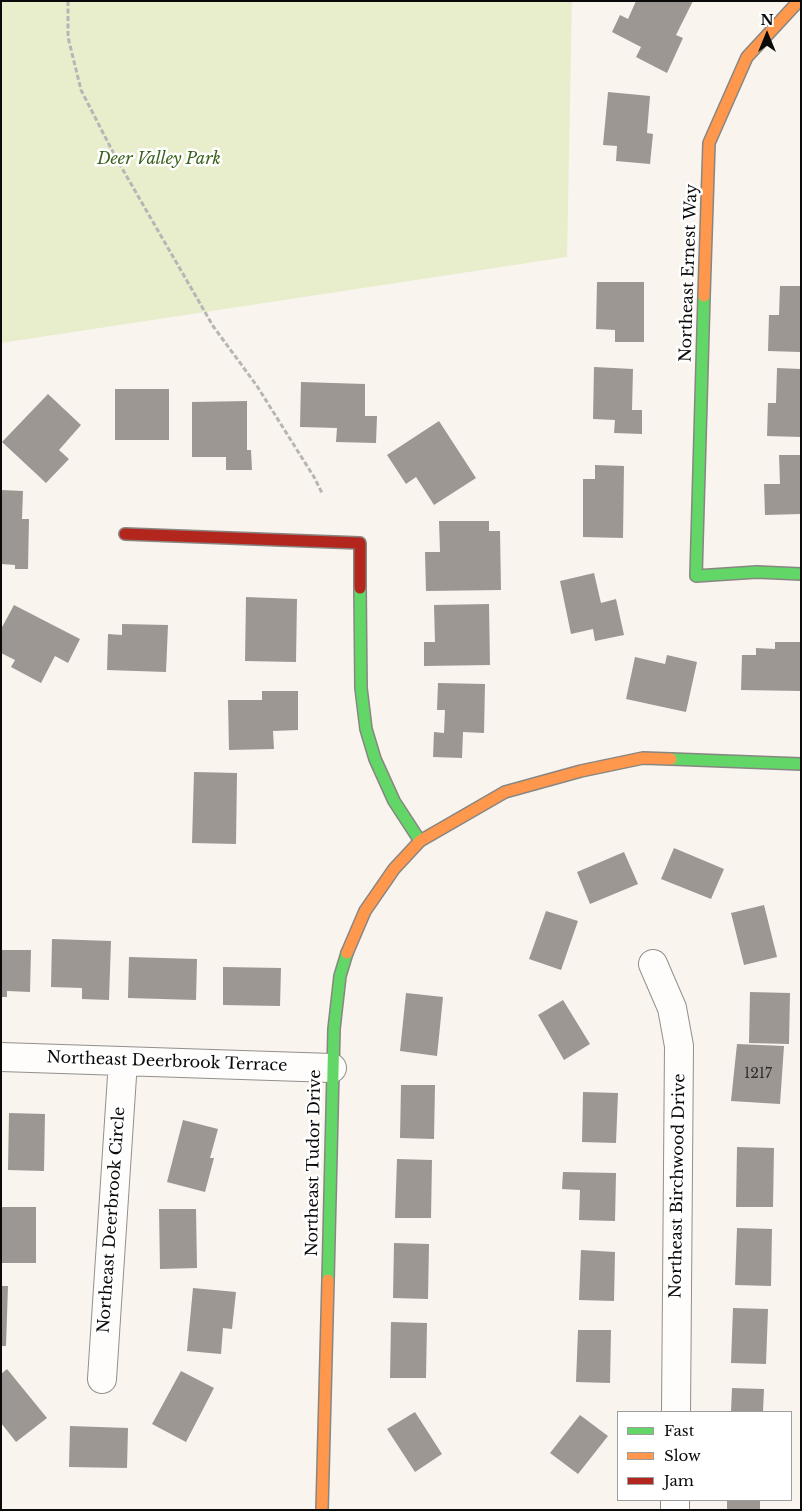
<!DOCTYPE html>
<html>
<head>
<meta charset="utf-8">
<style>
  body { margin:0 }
  #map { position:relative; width:802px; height:1511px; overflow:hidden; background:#f9f4ed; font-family:"Libre Baskerville",serif }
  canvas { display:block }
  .frame { position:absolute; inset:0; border:2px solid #0a0a0a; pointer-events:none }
  .legend { position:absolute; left:617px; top:1411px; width:175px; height:90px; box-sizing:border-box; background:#fff; border:1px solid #9d9d9d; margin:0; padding:6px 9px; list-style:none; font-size:15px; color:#0a0a0a }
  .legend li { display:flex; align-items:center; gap:10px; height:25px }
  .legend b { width:25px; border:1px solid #9d9d9d }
  .north { position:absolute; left:742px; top:10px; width:50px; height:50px; -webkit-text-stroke:4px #fff; paint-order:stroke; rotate:0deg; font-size:14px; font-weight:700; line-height:20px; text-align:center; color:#0a0a0a }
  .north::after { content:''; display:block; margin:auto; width:18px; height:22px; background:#0a0a0a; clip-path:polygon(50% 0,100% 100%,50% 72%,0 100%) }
</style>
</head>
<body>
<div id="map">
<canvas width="802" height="1511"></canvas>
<div class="frame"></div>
<ul class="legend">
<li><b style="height:6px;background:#63d668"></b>Fast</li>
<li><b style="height:6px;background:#ff974d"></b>Slow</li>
<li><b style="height:6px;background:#b3261e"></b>Jam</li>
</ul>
<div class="north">N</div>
</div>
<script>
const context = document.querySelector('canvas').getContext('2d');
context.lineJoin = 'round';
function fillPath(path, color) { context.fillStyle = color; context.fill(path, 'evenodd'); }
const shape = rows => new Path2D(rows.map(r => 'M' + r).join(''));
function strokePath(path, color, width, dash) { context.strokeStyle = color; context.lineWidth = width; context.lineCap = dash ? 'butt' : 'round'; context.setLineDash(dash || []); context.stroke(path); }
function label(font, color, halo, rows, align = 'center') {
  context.font = font + ' "Libre Baskerville",serif'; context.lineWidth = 5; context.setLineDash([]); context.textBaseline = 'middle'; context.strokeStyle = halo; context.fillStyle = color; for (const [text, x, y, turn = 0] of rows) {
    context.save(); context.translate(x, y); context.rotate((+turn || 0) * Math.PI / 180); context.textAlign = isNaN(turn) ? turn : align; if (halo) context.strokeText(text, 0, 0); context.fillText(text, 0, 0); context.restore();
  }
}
const green = shape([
  [1,1,572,1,567,257,1,343]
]);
const building = shape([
  [636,1,693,1,676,35,683,38,667,73,636,57,641,47,612,32,620,15,628,19],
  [608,92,650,96,647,133,653,134,650,164,616,161,617,146,603,145],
  [597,282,644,282,644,342,615,342,615,330,596,329],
  [780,286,801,286,800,352,768,351,769,315,779,315],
  [594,367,633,369,632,410,642,410,642,434,614,433,615,420,593,419],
  [777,368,801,369,801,437,767,436,768,403,776,403],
  [301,382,365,384,365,416,377,416,376,443,336,442,337,428,300,427],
  [115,389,169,389,169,440,115,440],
  [48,394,81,425,59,450,69,459,46,483,2,442],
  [247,401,247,450,251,450,252,470,226,470,226,457,192,457,192,402],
  [439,421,476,478,434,505,416,477,406,484,387,455],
  [779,455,801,455,801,514,765,515,764,484,780,484],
  [595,465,624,466,623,538,583,537,583,479,595,479],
  [1,490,23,491,22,519,29,519,28,569,15,569,15,565,1,564],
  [439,521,489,521,489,531,500,531,501,590,426,591,425,552,440,552],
  [594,573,601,603,616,599,624,635,595,641,593,629,571,634,560,581],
  [246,597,297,599,296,662,245,661],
  [489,604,490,665,424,666,424,642,435,642,434,605],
  [14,605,80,639,68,663,55,656,41,683,11,667,15,660,1,653,1,629],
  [122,624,168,625,166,672,107,670,108,634,122,635],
  [775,642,801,642,801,691,741,690,742,655,756,655,756,648,775,649],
  [667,655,697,662,686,712,626,699,635,657,665,664],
  [438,683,485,684,484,733,463,732,462,758,433,757,434,732,444,733,445,710,437,710],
  [262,691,298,691,298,730,273,731,274,749,229,750,228,700,262,700],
  [194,772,237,773,236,844,192,843],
  [674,848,724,869,711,899,661,879],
  [624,852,638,884,590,904,577,872],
  [764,905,777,957,744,965,731,913],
  [546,911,578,921,561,970,529,959],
  [52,939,111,941,109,1000,82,999,82,988,51,987],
  [1,950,31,950,30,992,7,991,7,997,1,997],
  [129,957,197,959,196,1000,128,998],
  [223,967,281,968,280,1006,223,1005],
  [750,992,790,993,789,1044,749,1043],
  [406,993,443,997,437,1056,400,1051],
  [563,1000,590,1044,564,1060,538,1015],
  [737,1044,784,1046,780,1104,731,1101],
  [401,1085,435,1085,434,1139,400,1138],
  [583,1092,618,1093,616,1143,582,1142],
  [9,1113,45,1114,44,1171,8,1170],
  [183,1120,218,1129,210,1158,214,1158,205,1192,167,1182],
  [737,1147,774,1148,773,1207,736,1207],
  [397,1159,432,1160,431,1218,395,1218],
  [563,1172,616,1173,615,1221,579,1220,580,1190,562,1189],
  [2,1207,36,1207,36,1263,1,1263],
  [159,1209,196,1209,197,1268,160,1269],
  [737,1228,772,1229,771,1286,735,1285],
  [394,1243,429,1244,428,1299,393,1298],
  [581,1250,615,1252,614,1301,579,1300],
  [1,1286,8,1286,6,1346,1,1346],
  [193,1288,236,1292,232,1329,223,1328,221,1354,187,1351],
  [733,1308,768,1309,766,1364,731,1363],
  [391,1322,427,1323,426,1378,390,1378],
  [578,1330,611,1330,610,1383,576,1382],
  [7,1369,47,1418,16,1442,1,1423,1,1374],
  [181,1371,214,1388,186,1442,152,1424],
  [732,1388,764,1389,763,1412,731,1412],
  [415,1412,442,1454,415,1472,387,1429],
  [580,1415,608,1436,578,1474,550,1453],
  [70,1426,128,1428,127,1468,69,1467],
  [727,1500,760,1500,760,1510,727,1510]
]);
const path = shape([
  [68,1,68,37,81,90,115,156,213,326,257,386,314,477,322,493]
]);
const street = shape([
  [653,964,672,1008,679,1046,676,1412],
  [1,1057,332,1068],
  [102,1379,123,1061],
  [675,1510,675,1500]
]);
const fast = shape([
  [704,296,696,576,757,572,801,574],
  [360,588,361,688,366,729,375,759,394,801,420,841],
  [671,759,801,764],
  [328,1280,334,1029,340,976,347,953]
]);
const slow = shape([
  [704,296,709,143,747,57,796,4,801,2],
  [347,953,365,911,394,869,420,841,505,792,581,771,643,758,671,759],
  [322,1510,328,1280]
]);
const jam = shape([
  [125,534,360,543,360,588]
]);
const numberNames = [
  ["1217",758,1074]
];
const parkNames = [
  ["Deer Valley Park",159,159]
];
const streetNames = [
  ["Northeast Ernest Way",689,273,-88],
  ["Northeast Deerbrook Terrace",167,1062,2],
  ["Northeast Tudor Drive",314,1163,-89],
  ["Northeast Birchwood Drive",678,1186,-89],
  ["Northeast Deerbrook Circle",112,1220,-86]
];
fillPath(green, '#e8eecc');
fillPath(building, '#9c9793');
strokePath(street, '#928f8c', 30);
strokePath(fast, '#888683', 14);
strokePath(slow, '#888683', 14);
strokePath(jam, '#888683', 14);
strokePath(path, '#b7b6b5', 3, [5, 2.5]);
strokePath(street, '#fefdfc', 28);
strokePath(fast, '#63d668', 11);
strokePath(slow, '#ff974d', 11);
strokePath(jam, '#b3261e', 11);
label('14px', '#2e2d2c', null, numberNames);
label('italic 16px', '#3a621a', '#fff', parkNames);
label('16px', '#0a0a0a', '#fff', streetNames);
</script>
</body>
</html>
